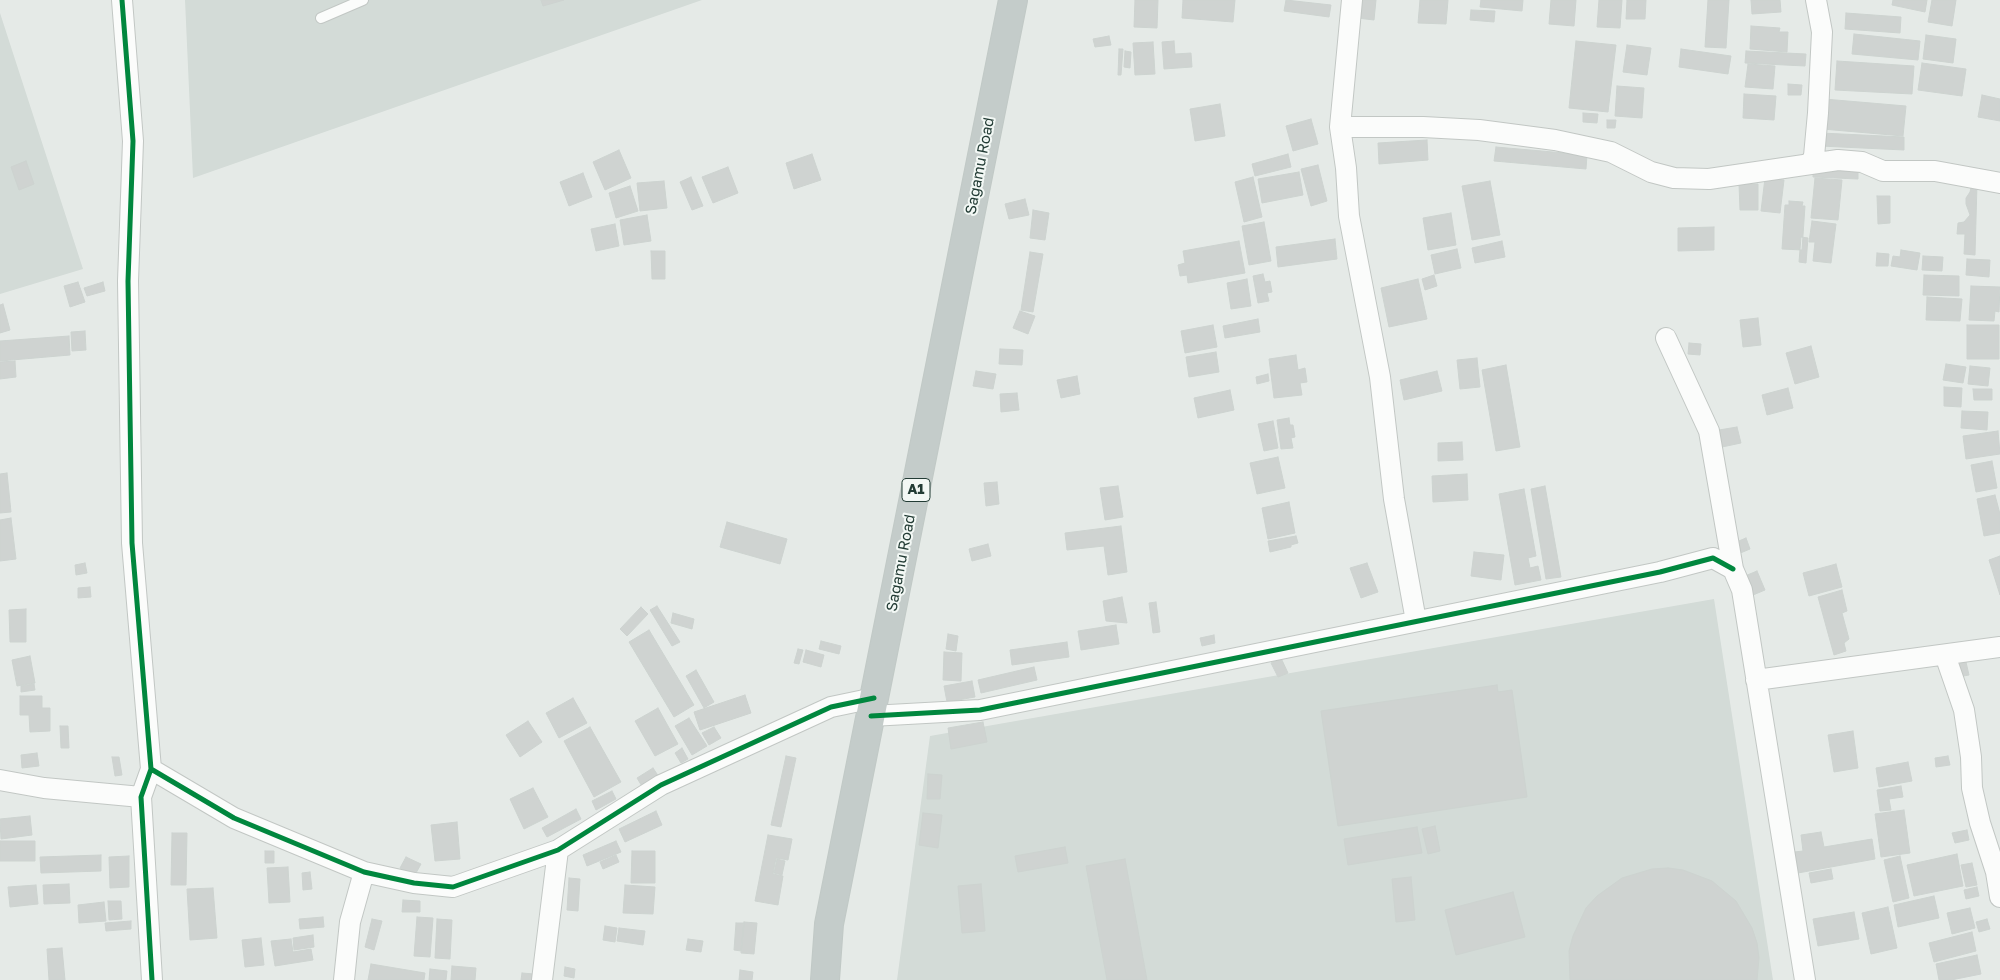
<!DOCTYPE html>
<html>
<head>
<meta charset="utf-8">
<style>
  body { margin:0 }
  canvas { display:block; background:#e5eae7 }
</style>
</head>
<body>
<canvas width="2000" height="980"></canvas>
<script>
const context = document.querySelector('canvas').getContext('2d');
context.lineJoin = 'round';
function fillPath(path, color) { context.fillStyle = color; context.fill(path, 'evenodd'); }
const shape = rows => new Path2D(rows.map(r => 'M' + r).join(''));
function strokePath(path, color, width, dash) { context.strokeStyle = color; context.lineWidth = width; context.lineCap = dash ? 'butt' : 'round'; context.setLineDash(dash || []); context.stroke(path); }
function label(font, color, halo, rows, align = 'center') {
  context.font = font + ' "Golos Text",sans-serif'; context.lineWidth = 4; context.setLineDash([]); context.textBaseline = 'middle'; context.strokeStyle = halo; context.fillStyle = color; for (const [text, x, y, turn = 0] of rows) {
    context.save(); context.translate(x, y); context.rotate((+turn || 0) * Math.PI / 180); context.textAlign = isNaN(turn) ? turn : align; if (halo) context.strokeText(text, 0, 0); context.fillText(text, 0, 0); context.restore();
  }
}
const built = shape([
  [185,0,702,0,193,178],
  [0,13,83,269,0,294],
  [1714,599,1773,980,897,980,930,736]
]);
const building = shape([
  [541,0,564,0,543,6,541,0],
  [1135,0,1158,0,1157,28,1134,27,1135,0],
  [1183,0,1235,0,1233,22,1182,18,1183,0],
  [1286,0,1331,5,1329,17,1284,11,1286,0],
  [1359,0,1376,0,1374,20,1357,18,1359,0],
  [1420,0,1448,0,1446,24,1418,23,1420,0],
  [1481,0,1523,0,1522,11,1480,7,1481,0],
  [1551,0,1576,0,1574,26,1549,24,1551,0],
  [1599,0,1622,0,1620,28,1597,27,1599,0],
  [1627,0,1646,0,1645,19,1626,19,1627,0],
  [1708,0,1729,0,1726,48,1705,47,1708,0],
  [1751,0,1780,0,1781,12,1752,14,1751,0],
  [1893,0,1927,0,1925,12,1892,5,1893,0],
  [1932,0,1956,0,1952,26,1928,22,1932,0],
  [1471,10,1495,11,1494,22,1470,20,1471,10],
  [1846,13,1901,17,1900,33,1845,29,1846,13],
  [1751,26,1780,28,1779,32,1788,32,1787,52,1750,49,1751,26],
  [1854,34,1920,41,1918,60,1852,54,1854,34],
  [1926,35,1956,39,1953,63,1923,59,1926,35],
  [1109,36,1111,45,1095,47,1093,39,1109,36],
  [1174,41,1175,54,1191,53,1192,67,1164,69,1162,42,1174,41],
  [1576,41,1616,45,1608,112,1569,108,1576,41],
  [1153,42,1155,74,1135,75,1133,43,1153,42],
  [1627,45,1651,48,1647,75,1623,72,1627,45],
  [1119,49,1123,49,1121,75,1118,75,1119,49],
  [1681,49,1731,56,1728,74,1679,67,1681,49],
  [1125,51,1131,52,1130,68,1124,67,1125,51],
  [1746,51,1806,54,1805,66,1745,63,1746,51],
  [1837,61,1914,66,1912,94,1835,90,1837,61],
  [1922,63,1966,69,1962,96,1918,90,1922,63],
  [1748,64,1775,66,1773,89,1745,87,1748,64],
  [1788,84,1802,85,1801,95,1788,95,1788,84],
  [1617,86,1644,88,1642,118,1615,116,1617,86],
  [1744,94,1776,96,1774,120,1743,118,1744,94],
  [1982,95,2000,99,2000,121,1978,117,1982,95],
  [1824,99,1906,106,1903,136,1822,129,1824,99],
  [1220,104,1225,136,1195,141,1190,109,1220,104],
  [1583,113,1598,114,1597,123,1583,122,1583,113],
  [1311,119,1318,144,1293,151,1286,126,1311,119],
  [1607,120,1616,120,1615,128,1607,128,1607,120],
  [1821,133,1904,137,1904,150,1820,146,1821,133],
  [1427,140,1428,160,1379,164,1378,143,1427,140],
  [1496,147,1587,155,1586,169,1494,161,1496,147],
  [619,150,631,178,605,190,593,162,619,150],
  [812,154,821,180,794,189,786,163,812,154],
  [1288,154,1291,167,1255,176,1252,164,1288,154],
  [26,161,34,184,19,190,11,167,26,161],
  [1318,165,1327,201,1311,206,1301,169,1318,165],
  [728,167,738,193,713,203,702,177,728,167],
  [1813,169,1858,171,1858,179,1813,177,1813,169],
  [1299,172,1303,195,1262,203,1258,179,1299,172],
  [583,173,592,197,569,206,560,182,583,173],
  [691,177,703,206,692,210,680,182,691,177],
  [1253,177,1262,217,1244,222,1235,182,1253,177],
  [1765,178,1784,180,1780,213,1761,211,1765,178],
  [1815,178,1842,180,1838,220,1811,218,1815,178],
  [664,181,667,208,640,211,637,183,664,181],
  [1490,181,1500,235,1472,240,1462,186,1490,181],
  [1972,183,1977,184,1975,255,1964,254,1965,234,1957,234,1958,223,1964,222,1970,215,1966,204,1966,198,1970,192,1972,183],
  [1739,184,1758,184,1758,210,1740,210,1739,184],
  [630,186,638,211,616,218,609,193,630,186],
  [1877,196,1890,196,1890,223,1878,224,1877,196],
  [1025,199,1029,215,1009,219,1005,204,1025,199],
  [1789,201,1803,202,1802,206,1805,206,1802,250,1782,249,1785,205,1789,205,1789,201],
  [1033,210,1049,213,1045,240,1030,238,1033,210],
  [1451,213,1456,245,1428,250,1423,218,1451,213],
  [647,215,651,241,624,245,620,220,647,215],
  [1812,221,1836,224,1831,263,1813,261,1815,242,1809,242,1812,221],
  [1264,222,1271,261,1249,265,1242,226,1264,222],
  [615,224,619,246,596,251,591,229,615,224],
  [1714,227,1714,250,1678,251,1678,228,1714,227],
  [1801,237,1808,238,1806,263,1799,262,1801,237],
  [1335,239,1337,259,1278,267,1276,247,1335,239],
  [1239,241,1245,273,1188,283,1187,275,1180,276,1178,265,1185,263,1183,251,1239,241],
  [1502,241,1505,257,1475,263,1472,248,1502,241],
  [1457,249,1461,268,1435,274,1431,255,1457,249],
  [1901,250,1920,253,1917,270,1891,266,1893,256,1900,257,1901,250],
  [651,251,665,251,665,279,652,279,651,251],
  [1030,252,1043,254,1033,312,1021,310,1030,252],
  [1877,253,1889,254,1888,266,1876,266,1877,253],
  [1923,256,1943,257,1942,271,1922,270,1923,256],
  [1967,259,1990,260,1989,277,1966,275,1967,259],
  [1263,274,1265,282,1270,281,1272,292,1267,293,1269,301,1258,303,1253,276,1263,274],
  [1434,275,1437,286,1425,290,1422,279,1434,275],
  [1924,275,1959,276,1959,296,1923,295,1924,275],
  [1247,279,1251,306,1231,309,1227,283,1247,279],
  [1418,279,1427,319,1389,327,1381,288,1418,279],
  [78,282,85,302,70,307,64,286,78,282],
  [103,282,105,291,87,296,84,288,103,282],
  [1971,286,2000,287,1999,312,1995,311,1994,321,1969,320,1971,286],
  [1927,297,1962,299,1960,321,1926,320,1927,297],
  [3,304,10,330,0,333,0,305,3,304],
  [1020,311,1035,316,1028,334,1013,328,1020,311],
  [1758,318,1761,345,1743,347,1740,320,1758,318],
  [1258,319,1260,332,1225,338,1223,326,1258,319],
  [1213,325,1217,347,1185,353,1181,331,1213,325],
  [1967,325,1999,325,1999,359,1967,359,1967,325],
  [85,331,86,350,72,351,71,332,85,331],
  [69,336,70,355,0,361,0,341,69,336],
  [1689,343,1701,344,1700,355,1688,354,1689,343],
  [1811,346,1819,377,1795,384,1786,353,1811,346],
  [1000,349,1023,350,1022,365,999,364,1000,349],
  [1216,352,1219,372,1189,377,1186,357,1216,352],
  [1296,355,1298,370,1305,368,1307,382,1300,383,1302,395,1274,398,1269,359,1296,355],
  [1477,358,1480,387,1460,389,1457,360,1477,358],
  [15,361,16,377,0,379,0,362,15,361],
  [1946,364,1966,367,1963,383,1943,380,1946,364],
  [1506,365,1520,447,1496,451,1482,370,1506,365],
  [1970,366,1990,368,1988,386,1968,384,1970,366],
  [976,371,996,374,993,389,973,386,976,371],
  [1437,371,1442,391,1404,400,1400,380,1437,371],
  [1268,374,1269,381,1257,384,1256,377,1268,374],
  [1077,376,1080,394,1061,398,1057,380,1077,376],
  [1944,387,1962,388,1961,407,1944,406,1944,387],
  [1788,388,1793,408,1767,415,1762,395,1788,388],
  [1973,389,1992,389,1992,400,1974,400,1973,389],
  [1230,390,1234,410,1198,418,1194,398,1230,390],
  [1017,393,1019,410,1001,412,1000,394,1017,393],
  [1962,411,1988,412,1987,430,1961,428,1962,411],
  [1289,418,1290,425,1293,425,1295,437,1291,438,1293,448,1281,449,1277,420,1289,418],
  [1273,421,1278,448,1264,451,1258,424,1273,421],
  [1737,427,1741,443,1722,447,1719,430,1737,427],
  [1998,431,2000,454,1966,459,1963,436,1998,431],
  [1462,442,1463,460,1438,461,1438,443,1462,442],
  [1278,457,1285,488,1257,494,1250,463,1278,457],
  [1992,461,1997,488,1976,492,1971,465,1992,461],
  [7,473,11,512,0,513,0,474,7,473],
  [1467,474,1468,500,1433,502,1432,476,1467,474],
  [997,482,999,504,986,506,984,483,997,482],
  [1118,486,1123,517,1105,520,1100,488,1118,486],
  [1545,486,1561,577,1546,579,1531,489,1545,486],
  [1524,489,1536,556,1528,558,1530,568,1538,566,1541,580,1515,585,1499,494,1524,489],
  [1995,495,2000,514,2000,533,1984,536,1977,499,1995,495],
  [1289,502,1295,533,1268,539,1262,508,1289,502],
  [11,518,16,559,0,561,0,520,11,518],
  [727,522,787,539,780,564,720,547,727,522],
  [1121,526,1127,572,1108,575,1104,546,1067,550,1065,533,1121,526],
  [1296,536,1298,543,1291,545,1291,547,1270,552,1268,541,1296,536],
  [1746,538,1750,549,1738,554,1734,543,1746,538],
  [988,544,991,556,972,561,969,549,988,544],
  [1474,552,1504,555,1501,580,1471,576,1474,552],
  [2000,556,2000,595,1989,560,2000,556],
  [85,563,87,573,76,575,75,565,85,563],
  [1367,563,1378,592,1361,598,1350,568,1367,563],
  [1836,564,1842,587,1809,596,1803,573,1836,564],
  [1757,571,1765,590,1753,595,1745,576,1757,571],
  [90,587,91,597,78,598,78,588,90,587],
  [1842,590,1847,611,1842,613,1849,639,1844,643,1846,651,1834,655,1818,597,1842,590],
  [1122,597,1127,623,1106,621,1103,601,1122,597],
  [1156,602,1160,632,1153,633,1149,603,1156,602],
  [657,606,680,642,672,646,650,610,657,606],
  [641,607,648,614,627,636,620,629,641,607],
  [26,609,26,642,10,642,9,610,26,609],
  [673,613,694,619,692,629,671,623,673,613],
  [1116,625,1119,644,1081,650,1078,631,1116,625],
  [649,630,694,705,674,717,629,642,649,630],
  [948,634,958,636,956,651,946,649,948,634],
  [1214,635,1215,643,1202,646,1200,638,1214,635],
  [821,641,841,646,839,654,819,649,821,641],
  [1067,642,1069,657,1012,665,1010,650,1067,642],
  [798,649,803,650,799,664,794,663,798,649],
  [806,650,824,655,821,667,803,662,806,650],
  [944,652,962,653,961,681,943,680,944,652],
  [30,656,35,683,17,686,12,660,30,656],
  [1281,658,1288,673,1278,677,1271,663,1281,658],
  [1966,662,1969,675,1958,677,1955,664,1966,662],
  [1034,667,1037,680,981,693,978,680,1034,667],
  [696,670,714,702,704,708,686,676,696,670],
  [972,681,975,697,947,702,944,686,972,681],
  [34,684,35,690,21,692,21,686,34,684],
  [1497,685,1498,692,1512,690,1527,797,1338,826,1321,711,1497,685],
  [745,695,751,713,700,730,694,712,745,695],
  [20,696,42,696,42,708,50,708,50,731,30,732,29,715,20,715,20,696],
  [573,698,587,723,559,738,546,713,573,698],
  [658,708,678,744,655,756,635,721,658,708],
  [689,718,707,746,692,755,675,726,689,718],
  [528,721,542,742,520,757,506,735,528,721],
  [983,722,987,742,951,749,948,728,983,722],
  [60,726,68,726,69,748,61,748,60,726],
  [590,727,621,782,594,797,564,741,590,727],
  [714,727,721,738,709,745,702,733,714,727],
  [1853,731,1858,768,1834,772,1828,735,1853,731],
  [682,748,688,759,681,763,675,753,682,748],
  [37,753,39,766,22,768,21,755,37,753],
  [786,756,796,758,781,827,771,825,786,756],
  [1948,756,1950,765,1936,767,1935,758,1948,756],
  [112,757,119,757,122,775,115,776,112,757],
  [1908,762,1912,781,1879,787,1876,768,1908,762],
  [653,768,659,777,643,788,637,778,653,768],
  [928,774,942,775,940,799,927,799,928,774],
  [1901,786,1903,797,1889,799,1891,810,1880,811,1877,790,1901,786],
  [533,788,548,817,524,829,510,799,533,788],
  [612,791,616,799,596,810,592,801,612,791],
  [576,809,581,819,547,837,542,828,576,809],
  [1904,810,1910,853,1881,857,1875,814,1904,810],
  [656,811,662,825,625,842,619,829,656,811],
  [923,813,942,815,938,848,919,845,923,813],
  [30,816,32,835,1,839,0,819,30,816],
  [457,822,460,859,435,861,431,825,457,822],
  [1435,826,1440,851,1428,854,1422,829,1435,826],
  [1417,827,1422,853,1348,865,1344,839,1417,827],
  [1967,830,1969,840,1955,843,1952,833,1967,830],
  [1821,832,1824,847,1872,839,1875,859,1798,873,1794,852,1803,851,1801,835,1821,832],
  [172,833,187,833,186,885,171,885,172,833],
  [768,835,792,839,788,860,776,858,773,874,783,876,778,905,755,901,768,835],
  [0,841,35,841,35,861,0,861,0,841],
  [616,841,621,852,587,866,583,855,616,841],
  [1065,847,1068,863,1018,872,1015,856,1065,847],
  [265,851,274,851,274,863,265,863,265,851],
  [632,851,655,851,655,883,631,883,632,851],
  [1957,854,1963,886,1914,896,1907,865,1957,854],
  [101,855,101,871,41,873,40,857,101,855],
  [616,855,619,862,603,869,600,862,616,855],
  [129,856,129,887,110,888,109,857,129,856],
  [1900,856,1909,898,1893,902,1884,860,1900,856],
  [406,857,421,864,415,875,400,868,406,857],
  [777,859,785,861,782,875,774,873,777,859],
  [1125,859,1147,980,1107,980,1086,866,1125,859],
  [1972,863,1977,885,1966,887,1961,865,1972,863],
  [288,867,290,902,269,903,267,868,288,867],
  [1668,868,1683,870,1712,881,1736,901,1752,928,1757,943,1759,958,1757,980,1570,980,1569,951,1573,936,1586,908,1597,896,1622,878,1652,869,1668,868],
  [1831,869,1833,879,1811,883,1809,873,1831,869],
  [310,872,312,889,303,890,302,873,310,872],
  [1411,877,1415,920,1396,922,1392,879,1411,877],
  [569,878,580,879,578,911,567,910,569,878],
  [69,884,70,903,44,904,43,885,69,884],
  [981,884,985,931,962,933,958,886,981,884],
  [36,885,38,904,10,907,8,887,36,885],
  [625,885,655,887,653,914,623,913,625,885],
  [1977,887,1979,896,1966,899,1964,890,1977,887],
  [213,888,217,938,190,940,187,889,213,888],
  [1513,892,1525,937,1456,955,1445,910,1513,892],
  [1934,896,1939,918,1898,927,1894,905,1934,896],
  [403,900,420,901,420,912,402,912,403,900],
  [108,901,121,901,122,919,109,920,108,901],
  [104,902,106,921,79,923,78,905,104,902],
  [1888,907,1897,948,1871,954,1862,913,1888,907],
  [1970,908,1975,928,1952,934,1947,913,1970,908],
  [1854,912,1859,939,1818,946,1813,919,1854,912],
  [323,917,324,927,300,929,299,919,323,917],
  [417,917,433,918,430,957,414,956,417,917],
  [372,919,382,921,374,950,365,947,372,919],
  [437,919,452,920,450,959,435,958,437,919],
  [1987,919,1990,929,1979,932,1976,922,1987,919],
  [131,921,131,929,106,931,105,923,131,921],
  [744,922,757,923,754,954,741,953,744,922],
  [736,923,744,923,741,951,734,950,736,923],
  [605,926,617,928,615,942,603,940,605,926],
  [619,928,645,931,643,945,617,941,619,928],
  [1972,932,1976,951,1934,962,1929,943,1972,932],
  [313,935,314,947,294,950,293,938,313,935],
  [261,938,264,965,245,967,242,940,261,938],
  [291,939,293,952,311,949,313,960,275,966,271,941,291,939],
  [688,939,703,941,701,952,686,950,688,939],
  [62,948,65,980,49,980,47,949,62,948],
  [1977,955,1981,974,1951,980,1939,980,1936,964,1977,955],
  [371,964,425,973,424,980,368,980,371,964],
  [452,966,476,968,475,980,451,980,452,966],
  [565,967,575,969,574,978,564,976,565,967],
  [430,969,447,971,446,980,429,980,430,969],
  [740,970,753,972,752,980,739,980,740,970],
  [522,973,534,974,539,980,521,980,522,973]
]);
const service = shape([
  [321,18,363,0]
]);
const minor = shape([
  [122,0,133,141,128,281,132,543,151,769,141,797,152,980],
  [1352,0,1340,127,1346,168,1349,216,1380,377,1394,499,1416,621],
  [1340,127,1423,127,1479,130,1555,140,1611,152,1651,172,1674,178,1709,179,1838,160,1862,162,1883,171,1935,171,2000,183],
  [1811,162,1814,156,1818,113,1822,32,1816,0],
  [1666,338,1709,431,1733,569,1742,590,1805,980],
  [1945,655,1964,710,1971,757,1972,788,1980,823,1996,872,2000,897],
  [1756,680,2000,647],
  [871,716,980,710,1660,572,1713,558,1733,569],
  [151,769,234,818,364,872,414,883,453,887,558,850,661,785,831,707,874,698],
  [0,780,44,788,141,797],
  [344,980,350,922,364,872],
  [542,980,558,850]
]);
const trunk = shape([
  [825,980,829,924,1013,0]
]);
const cycleway = shape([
  [122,0,133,141,128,281,132,543,151,769,141,797,152,980],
  [871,716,980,710,1660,572,1713,558,1733,569],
  [151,769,234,818,364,872,414,883,453,887,558,850,661,785,831,707,874,698]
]);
const shields = [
  [916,490,28]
];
const shieldNames = [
  ["A1",916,490]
];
const streetNames = [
  ["Sagamu Road",980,166,-79],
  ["Sagamu Road",901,563,-79]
];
fillPath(built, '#d3dbd7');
fillPath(building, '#cfd3d1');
strokePath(building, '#cdd3d0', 1);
strokePath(service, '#c2c7c4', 12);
strokePath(minor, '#c2c7c4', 22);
strokePath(trunk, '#c1c9c6', 30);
strokePath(service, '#fbfcfb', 10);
strokePath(minor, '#fbfcfb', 20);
strokePath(trunk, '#c4ccca', 28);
strokePath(cycleway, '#00873e', 5);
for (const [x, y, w] of shields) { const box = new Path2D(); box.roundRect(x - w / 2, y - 11.5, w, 23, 4); context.fillStyle = '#f3f8f5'; context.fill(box); strokePath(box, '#233c35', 1); }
label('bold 14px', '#233c35', null, shieldNames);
label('15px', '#233c35', '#f3f8f5', streetNames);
</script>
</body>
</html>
